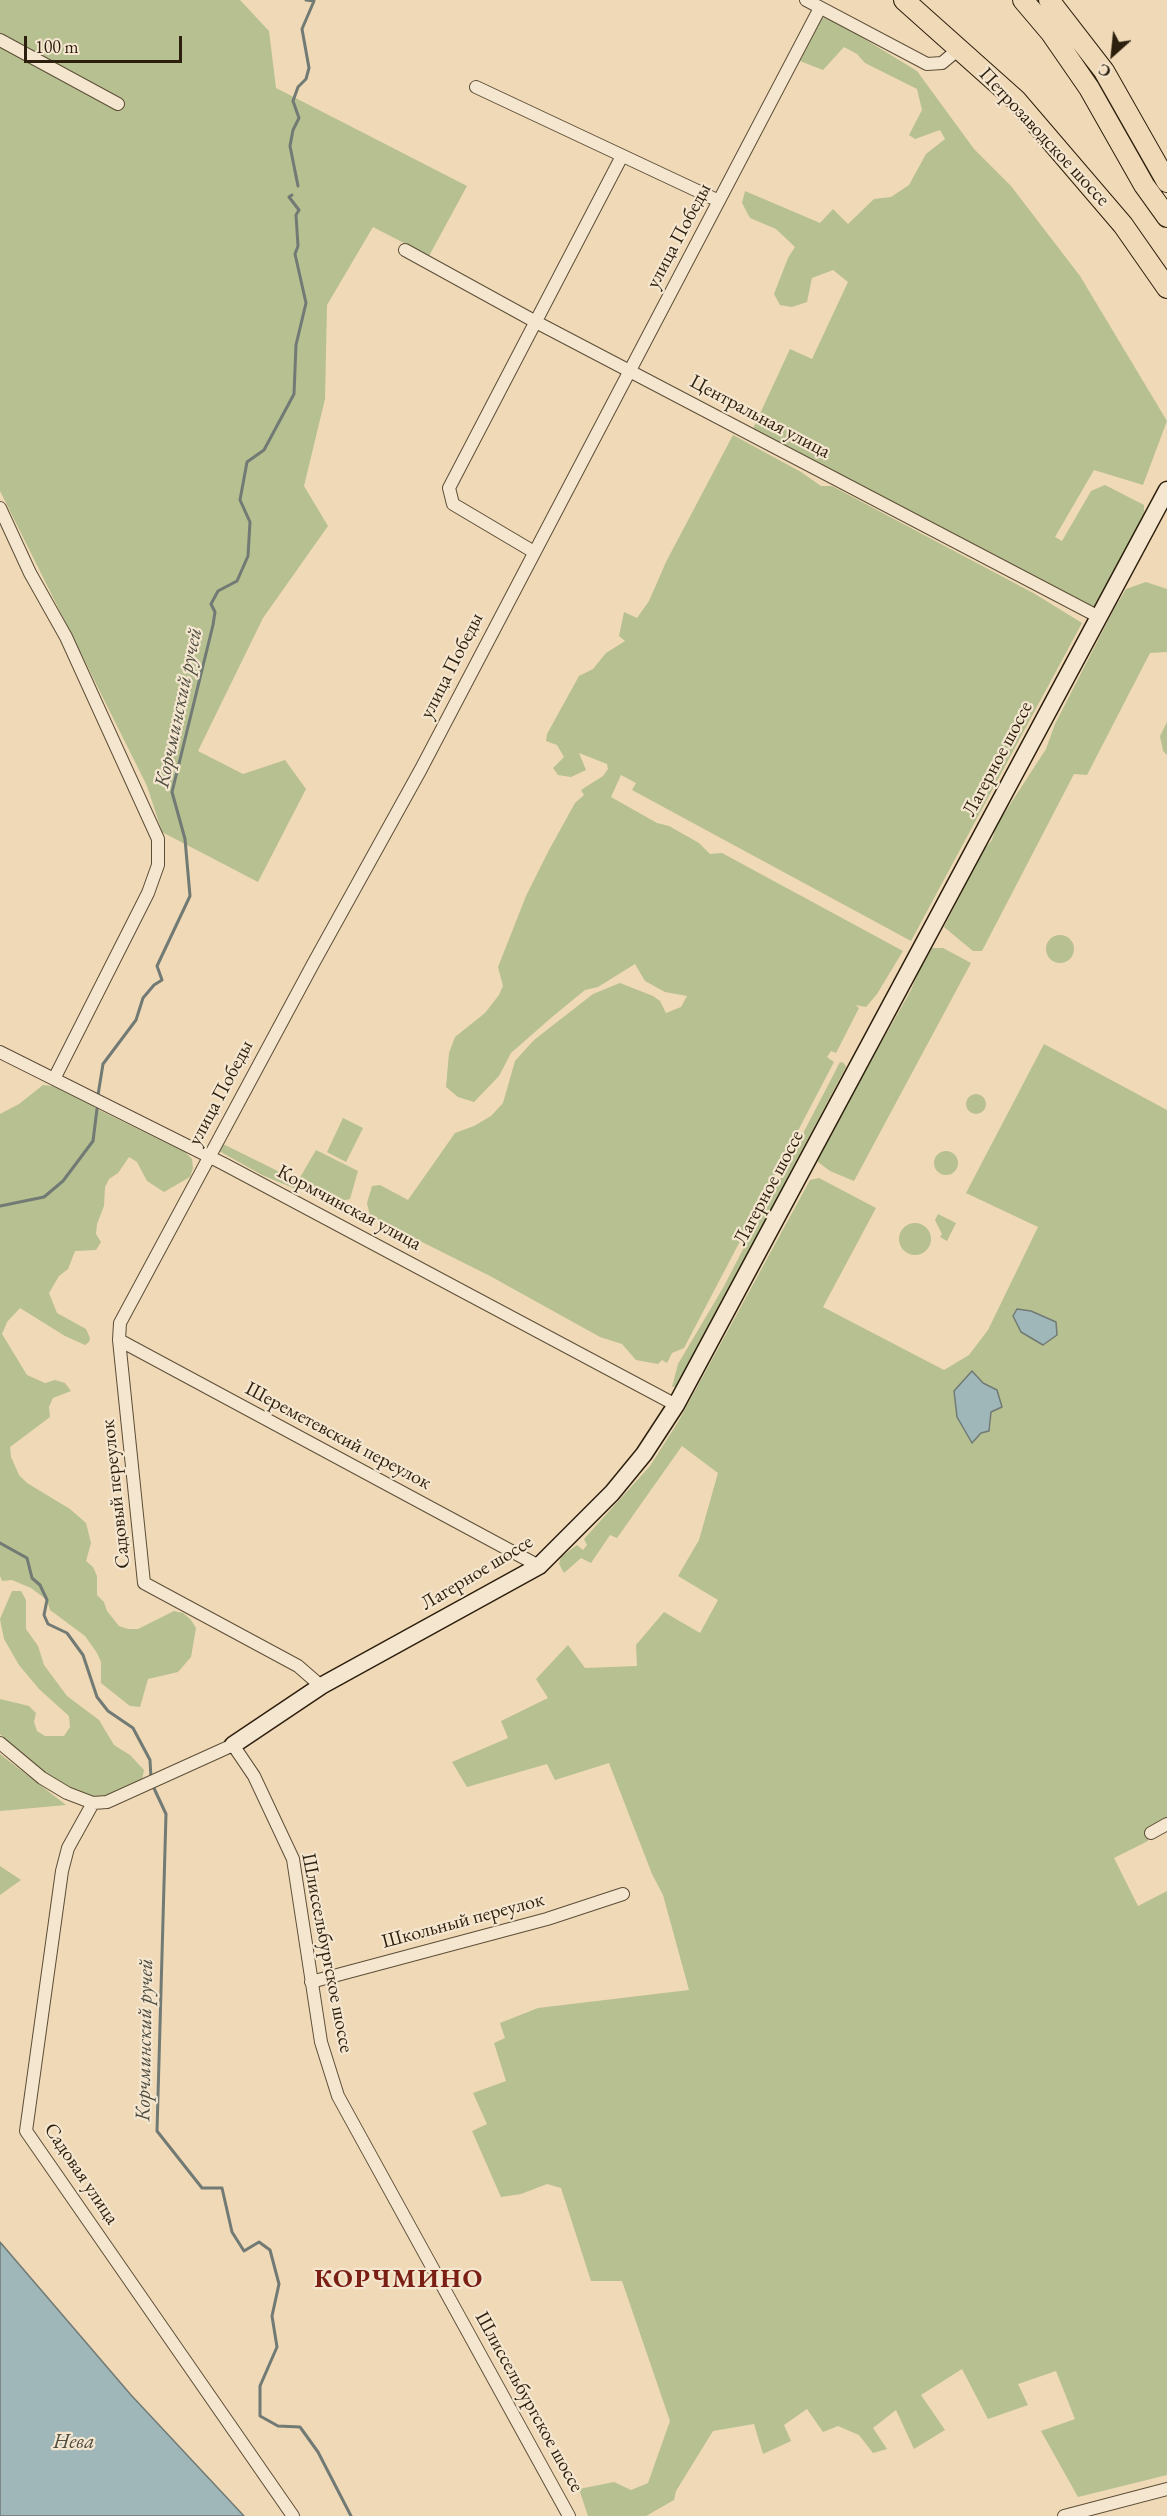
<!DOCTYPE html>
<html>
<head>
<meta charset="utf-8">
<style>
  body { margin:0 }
  #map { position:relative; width:1167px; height:2516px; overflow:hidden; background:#f0d9b6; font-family:"EB Garamond",serif }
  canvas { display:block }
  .north { position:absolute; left:1083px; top:24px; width:60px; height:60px; -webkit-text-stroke:4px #f5e6d0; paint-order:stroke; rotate:207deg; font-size:16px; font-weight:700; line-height:24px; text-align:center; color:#2c1f0d }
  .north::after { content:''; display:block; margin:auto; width:21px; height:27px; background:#2c1f0d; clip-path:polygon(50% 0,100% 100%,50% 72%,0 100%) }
  .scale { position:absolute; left:24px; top:36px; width:158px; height:27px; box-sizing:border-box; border:3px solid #2c1f0d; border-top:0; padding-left:8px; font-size:18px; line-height:21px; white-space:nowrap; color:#2c1f0d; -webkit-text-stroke:4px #f5e6d0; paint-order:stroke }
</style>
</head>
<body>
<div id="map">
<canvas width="1167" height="2516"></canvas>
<div class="north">С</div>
<div class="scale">100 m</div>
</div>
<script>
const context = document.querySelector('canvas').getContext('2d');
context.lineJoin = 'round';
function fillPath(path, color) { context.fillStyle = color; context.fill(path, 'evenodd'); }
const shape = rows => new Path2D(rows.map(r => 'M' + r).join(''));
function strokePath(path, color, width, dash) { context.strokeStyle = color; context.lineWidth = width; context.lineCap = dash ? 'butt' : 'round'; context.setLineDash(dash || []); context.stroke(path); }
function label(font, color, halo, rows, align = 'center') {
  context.font = font + ' "EB Garamond",serif'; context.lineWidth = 4.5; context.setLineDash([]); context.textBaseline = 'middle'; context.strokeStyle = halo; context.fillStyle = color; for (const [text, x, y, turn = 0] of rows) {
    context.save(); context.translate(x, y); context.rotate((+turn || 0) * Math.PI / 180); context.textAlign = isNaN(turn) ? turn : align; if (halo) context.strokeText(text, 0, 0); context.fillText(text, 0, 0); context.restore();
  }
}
const green = shape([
  [0,0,240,0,269,31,276,88,467,186,429,256,373,227,327,305,325,399,304,486,328,526,263,618,198,751,243,774,285,760,306,789,258,882,162,832,147,786,0,491],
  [821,18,830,18,917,71,974,149,1011,186,1080,276,1167,421,1143,485,1094,470,1055,537,1062,541,1091,491,1105,485,1144,505,1144,513,1094,610,751,433,790,349,812,359,848,282,833,270,812,278,807,302,792,307,780,305,774,294,788,258,795,247,776,229,750,218,742,203,745,191,820,223,833,209,848,224,874,199,891,197,909,185,926,154,945,139,940,130,915,139,909,135,922,110,917,89,865,63,857,54,844,47,823,70,800,61],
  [733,435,801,472,821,486,832,486,1035,594,1082,623,911,941,632,790,636,783,621,775,611,797,657,823,669,826,699,843,710,854,722,853,903,951,877,994,866,1007,855,1005,859,1008,836,1053,831,1051,827,1057,834,1062,684,1348,672,1353,667,1363,662,1360,658,1364,636,1360,622,1344,600,1337,490,1276,370,1216,367,1203,372,1186,380,1185,408,1200,455,1133,474,1126,491,1116,503,1103,515,1061,534,1040,593,994,620,983,653,996,660,1001,666,1013,681,1007,687,996,665,992,645,981,635,964,598,987,585,990,552,1017,511,1053,499,1076,474,1102,458,1097,446,1087,449,1053,455,1037,485,1013,499,995,503,986,498,967,526,896,549,850,575,803,584,795,581,790,603,776,608,769,607,764,579,753,586,770,571,777,558,775,553,768,564,757,557,745,546,741,547,734,579,676,593,669,606,653,625,641,619,636,624,612,637,618,649,601,666,562],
  [1146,582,1167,589,1167,652,1150,653,1087,775,1074,774,982,951,973,951,944,927,982,852,992,840,996,826,1046,749,1055,724,1114,609,1126,589],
  [1167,722,1167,755,1163,751,1160,736],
  '1046 949a14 14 0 1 1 28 0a14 14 0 1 1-28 0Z',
  [931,948,943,948,971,963,854,1181,830,1171,818,1162,819,1153,911,990,925,954],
  [1044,1044,1167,1110,1167,1819,1147,1830,1148,1841,1114,1858,1138,1906,1167,1891,1167,2475,1078,2497,1041,2431,1075,2419,1056,2371,1018,2384,1028,2405,988,2419,962,2369,921,2395,945,2430,914,2449,896,2410,873,2428,887,2449,873,2453,859,2435,838,2426,823,2432,807,2409,784,2425,791,2441,763,2454,754,2424,713,2431,676,2491,674,2500,646,2516,588,2516,579,2489,614,2482,631,2490,648,2483,670,2421,622,2281,591,2281,561,2188,547,2184,521,2194,501,2197,472,2131,487,2124,473,2093,506,2081,494,2043,505,2038,500,2023,538,2008,689,1990,663,1895,652,1874,609,1763,555,1780,547,1764,467,1787,452,1762,508,1738,501,1721,548,1698,536,1679,568,1645,585,1668,637,1666,636,1645,664,1612,700,1633,718,1600,678,1576,699,1540,718,1473,682,1446,617,1538,610,1535,591,1563,581,1558,564,1573,559,1564,561,1557,577,1545,583,1550,587,1545,584,1539,650,1466,678,1422,810,1180,819,1178,876,1208,823,1307,944,1370,969,1355,988,1330,1038,1227,966,1193],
  [983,1383,997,1390,1002,1407,991,1412,990,1430,981,1433,972,1443,957,1416,954,1391],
  [840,1062,844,1063,846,1067,677,1386,672,1387,678,1364,723,1288],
  [43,1085,53,1086,90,1102,97,1109,185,1152,192,1159,193,1168,190,1177,164,1192,147,1181,137,1162,129,1157,118,1173,109,1179,105,1187,104,1206,97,1224,96,1234,101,1242,96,1250,75,1251,68,1269,59,1276,49,1293,57,1313,86,1329,90,1338,89,1342,85,1345,65,1336,20,1308,7,1322,2,1334,27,1375,45,1383,55,1380,65,1383,71,1391,53,1398,49,1407,50,1417,10,1447,11,1457,19,1475,27,1483,70,1509,86,1523,91,1543,86,1561,93,1567,97,1576,97,1595,104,1602,107,1611,119,1626,128,1629,138,1629,174,1611,183,1613,191,1620,196,1628,191,1657,178,1672,148,1679,140,1707,130,1706,101,1683,101,1662,97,1653,85,1636,50,1610,47,1600,31,1588,12,1580,2,1581,0,1576,0,1114,19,1104],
  '966 1104a10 10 0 1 1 20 0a10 10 0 1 1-20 0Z',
  [343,1118,363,1128,346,1162,327,1152],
  [221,1143,298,1181,316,1150,358,1171,350,1199,341,1201,306,1181,298,1190,262,1175,219,1151],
  '934 1163a12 12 0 1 1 24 0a12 12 0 1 1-24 0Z',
  [938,1214,956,1223,947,1241,940,1237,942,1234,935,1220],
  '899 1239a16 16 0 1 1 32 0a16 16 0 1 1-32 0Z',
  [12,1591,21,1591,26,1600,26,1629,38,1646,44,1665,67,1696,99,1720,114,1745,130,1755,144,1770,142,1780,107,1798,87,1796,50,1777,24,1760,0,1734,0,1699,29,1706,36,1713,34,1722,37,1731,45,1736,64,1736,70,1727,69,1716,39,1689,19,1665,4,1639,0,1619],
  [0,1754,66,1805,0,1811],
  [0,1866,21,1880,0,1895]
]);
const water = shape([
  [1017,1309,1031,1311,1056,1322,1057,1335,1043,1345,1021,1332,1013,1316,1017,1309],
  [972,1371,983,1383,997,1390,1002,1407,991,1412,989,1431,981,1433,972,1443,957,1417,954,1391,972,1371],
  [0,2242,131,2395,244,2516,0,2516,0,2242]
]);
const stream = shape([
  [298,186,290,146,293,130,299,118,293,101,298,87,306,79,309,68,302,29,314,1,306,0],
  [98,1095,103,1064,136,1020,143,998,154,985,162,980,157,966,190,896,185,839,172,792,213,625,215,612,211,604,218,591,237,581,248,556,250,522,240,500,247,462,264,450,294,394,296,345,306,303,295,254,298,246,296,215,299,210,289,197,292,195],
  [0,1206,44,1197,63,1181,93,1141,97,1109],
  [0,1543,27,1558,32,1578,40,1585,47,1600,44,1615,48,1624,67,1633,83,1655,97,1697,108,1711,133,1728,150,1760,151,1778],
  [152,1784,166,1814,157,2131,202,2188,222,2188,232,2232,244,2251,259,2242,270,2250,279,2284,272,2316,277,2347,260,2386,260,2416,278,2426,300,2427,318,2452,351,2516]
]);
const street = shape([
  [806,0,927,64,942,63,960,48],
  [0,40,118,104],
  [476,87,719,201],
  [405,250,536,322,1099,617],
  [0,508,30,573,66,637,158,839,158,865,148,893,54,1079],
  [534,552,453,504,449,488,622,156],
  [0,1052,224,1164,676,1405],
  [119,1340,539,1566],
  [321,1686,298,1666,144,1583,119,1340,120,1323,313,964,421,769,820,8],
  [0,1743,42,1778,67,1793,93,1803,107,1802,233,1745,254,1776,293,1859,321,2042,338,2096,569,2516],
  [93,1803,68,1848,62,1871,26,2131,293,2516],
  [1151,1833,1167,1824],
  [311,1982,547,1919,623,1894],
  [1064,2516,1167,2489]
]);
const secondary = shape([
  [233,1745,321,1686,539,1566,612,1493,644,1454,676,1405,1167,490]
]);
const primary = shape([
  [904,0,1016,100,1123,225,1167,288],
  [1023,0,1051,33,1089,88,1144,185,1167,217],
  [1049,0,1104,71,1167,182]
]);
const streetNames = [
  ["Петрозаводское шоссе",1044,137,47],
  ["улица Победы",679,236,-62],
  ["Центральная улица",760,417,28],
  ["улица Победы",452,666,-63],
  ["Лагерное шоссе",998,759,-62],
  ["улица Победы",221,1093,-62],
  ["Лагерное шоссе",769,1188,-62],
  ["Кормчинская улица",349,1208,28],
  ["Шереметевский переулок",338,1436,28],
  ["Садовый переулок",116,1494,-96],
  ["Лагерное шоссе",477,1573,-31],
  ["Школьный переулок",463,1921,-15],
  ["Шлиссельбургское шоссе",327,1953,79],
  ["Садовая улица",81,2174,56],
  ["Шлиссельбургское шоссе",529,2402,61]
];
const waterNames = [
  ["Корчминский ручей",179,708,-78],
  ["Корчминский ручей",145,2040,-89],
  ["Нева",74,2442]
];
const districtNames = [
  ["КОРЧМИНО",399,2280]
];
fillPath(green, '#b6c090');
fillPath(water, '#9fb7b9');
strokePath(water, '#717a74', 1.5);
strokePath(stream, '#717a74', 3);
strokePath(street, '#5d4e37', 14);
strokePath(secondary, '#2c1f0d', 19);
strokePath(primary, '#2c1f0d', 22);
strokePath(street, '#f5e6d0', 12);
strokePath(secondary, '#f5e6d0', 16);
strokePath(primary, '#f0d9b6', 20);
label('20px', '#2c1f0d', '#f5e6d0', streetNames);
label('italic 21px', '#4e4d41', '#f5e6d0', waterNames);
context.letterSpacing = '1.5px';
label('bold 26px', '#7a1f14', '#f5e6d0', districtNames);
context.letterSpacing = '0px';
</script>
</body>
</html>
